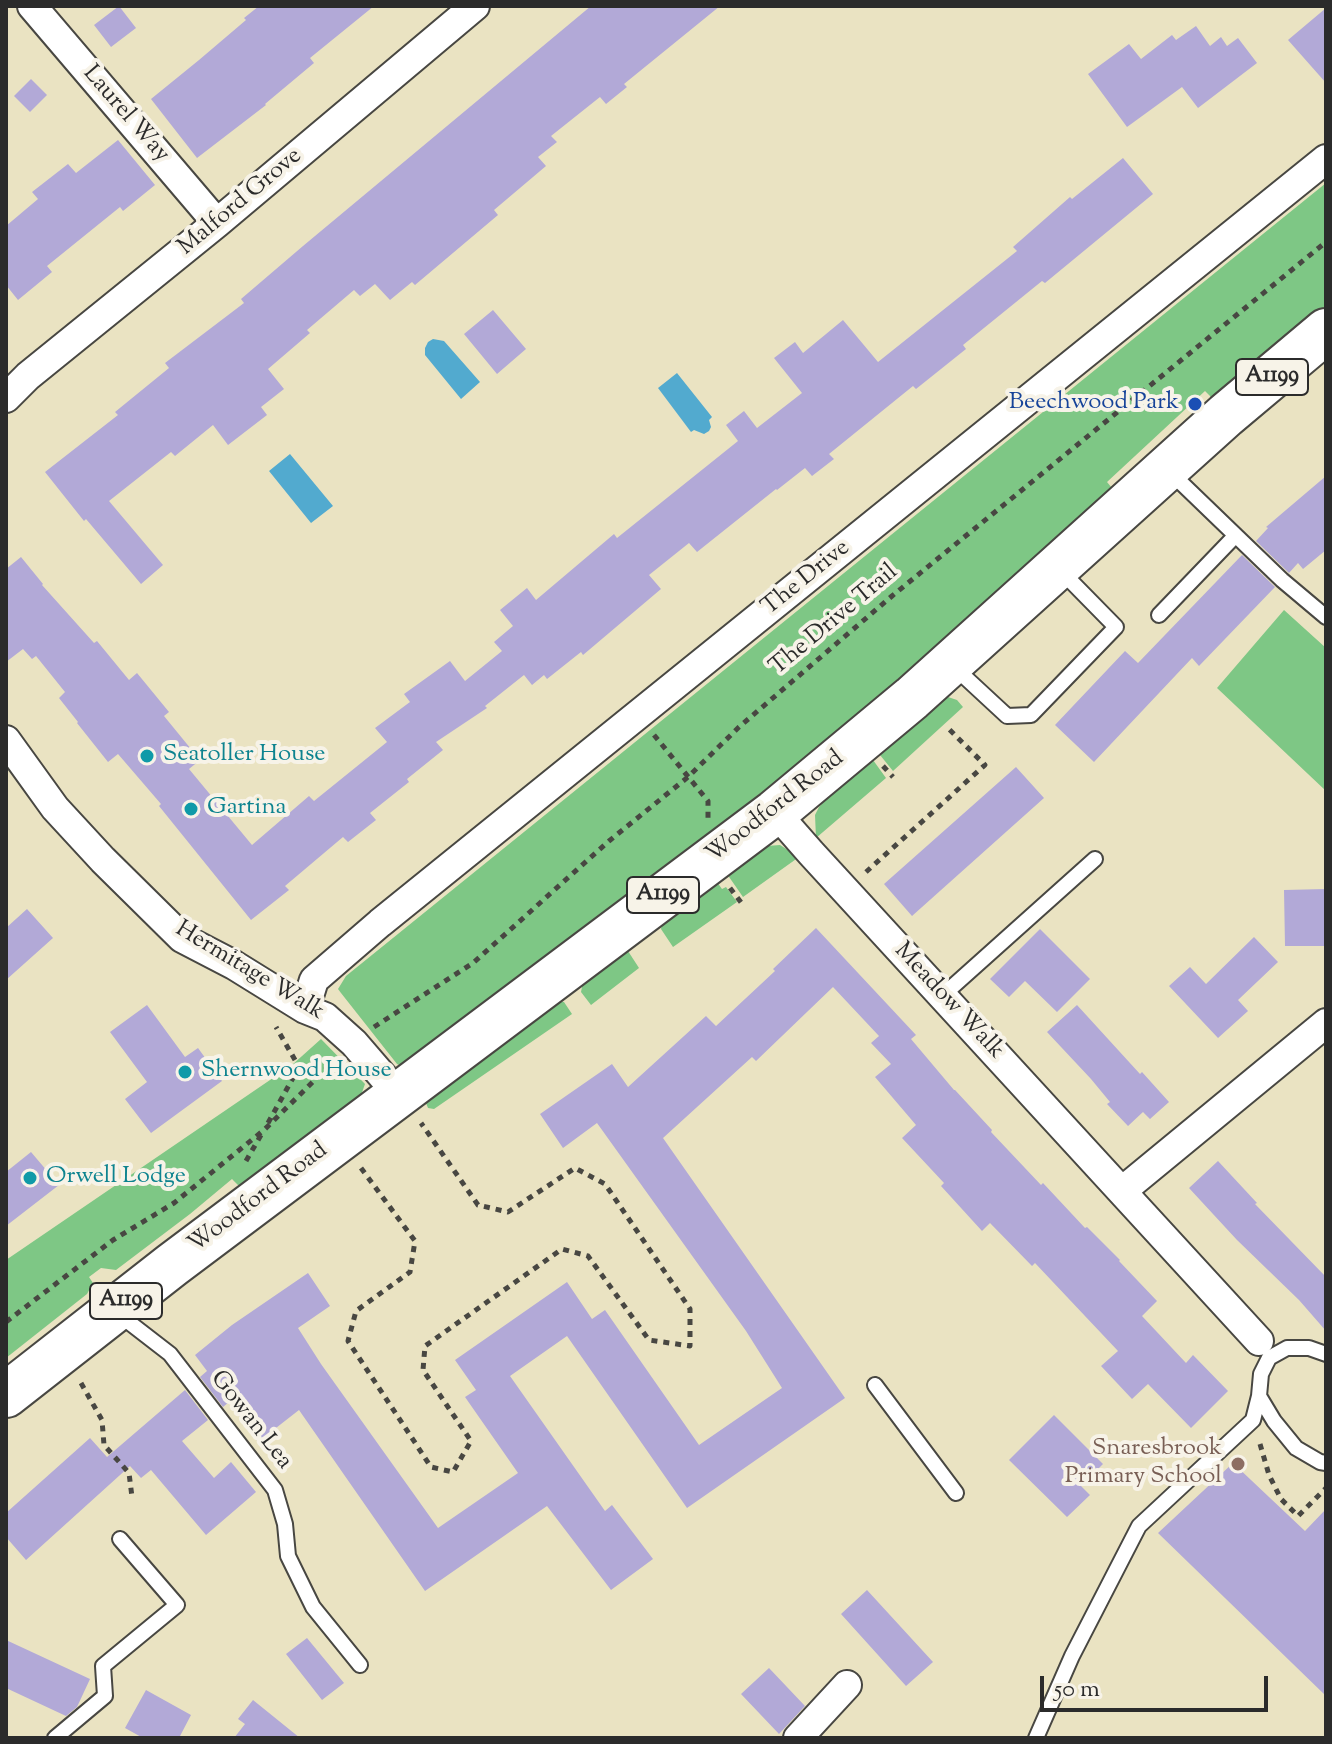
<!DOCTYPE html>
<html>
<head>
<meta charset="utf-8">
<style>
  body { margin:0 }
  #map { position:relative; width:1332px; height:1744px; overflow:hidden; background:#eae3c2; font-family:"Sorts Mill Goudy",serif }
  canvas { display:block }
  .frame { position:absolute; inset:0; border:8px solid #2b2b2b; pointer-events:none }
  .scale { position:absolute; left:1040px; top:1676px; width:228px; height:36px; box-sizing:border-box; border:4px solid #2b2b2b; border-top:0; padding-left:10px; font-size:24px; line-height:28px; white-space:nowrap; color:#2b2b2b; -webkit-text-stroke:6px #f7f3e8; paint-order:stroke }
</style>
</head>
<body>
<div id="map">
<canvas width="1332" height="1744"></canvas>
<div class="frame"></div>
<div class="scale">50 m</div>
</div>
<script>
const context = document.querySelector('canvas').getContext('2d');
context.lineJoin = 'round';
function fillPath(path, color) { context.fillStyle = color; context.fill(path, 'evenodd'); }
const shape = rows => new Path2D(rows.map(r => 'M' + r).join(''));
function strokePath(path, color, width, dash) { context.strokeStyle = color; context.lineWidth = width; context.lineCap = dash ? 'butt' : 'round'; context.setLineDash(dash || []); context.stroke(path); }
function label(font, color, halo, rows, align = 'center') {
  context.font = font + ' "Sorts Mill Goudy",serif'; context.lineWidth = 8; context.setLineDash([]); context.textBaseline = 'middle'; context.strokeStyle = halo; context.fillStyle = color; for (const [text, x, y, turn = 0] of rows) {
    context.save(); context.translate(x, y); context.rotate((+turn || 0) * Math.PI / 180); context.textAlign = isNaN(turn) ? turn : align; if (halo) context.strokeText(text, 0, 0); context.fillText(text, 0, 0); context.restore();
  }
}
const green = shape([
  [1326,183,1326,307,1213,399,1205,391,1107,482,1112,488,850,722,692,849,401,1066,397,1064,341,993,338,989,346,976],
  [1284,610,1326,648,1326,791,1217,688],
  [948,697,957,700,963,707,893,771,880,755,943,699],
  [873,760,886,778,816,838,815,815,819,807,827,798],
  [780,845,799,857,743,897,727,874,767,846],
  [717,882,722,889,726,887,737,902,673,947,661,929,662,924],
  [628,951,639,968,591,1005,581,992,583,982,624,952],
  [557,1001,564,1002,572,1014,434,1109,428,1108,426,1103,430,1100,428,1098],
  [321,1039,365,1084,360,1098,239,1186,232,1179,190,1214,116,1270,101,1268,89,1277,93,1283,87,1294,6,1358,6,1260,292,1065]
]);
const water = shape([
  [433,339,444,341,480,382,461,399,425,355,425,348,428,342],
  [677,373,712,417,709,420,711,427,709,431,704,434,694,430,691,432,658,388],
  [290,454,333,506,311,523,269,471]
]);
const building = shape([
  [119,6,136,28,111,47,94,25],
  [259,6,374,6,310,58,314,63,265,104,266,105,197,158,151,99,199,60,246,20,244,18],
  [591,6,720,6,624,84,627,87,606,104,600,97,551,136,557,142,538,157,546,166,494,210,498,215,415,285,412,282,390,300,375,284,360,296,354,290,307,330,310,333,268,369,284,389,261,407,267,415,228,445,213,425,175,456,171,452,109,501,163,565,141,584,86,519,84,521,45,472,118,415,115,412,169,368,165,363,244,303,241,299,303,246],
  [1326,8,1326,83,1288,40],
  [1196,26,1210,46,1221,37,1227,46,1238,38,1257,63,1198,108,1182,87,1127,127,1088,74,1129,44,1141,59,1172,35,1176,40],
  [31,79,47,95,30,112,14,96],
  [118,140,155,185,123,211,120,207,47,266,52,272,18,300,6,285,6,226,38,199,32,192,68,164,76,173],
  [1123,158,1153,194,1045,283,1042,281,963,345,966,349,916,389,913,386,829,454,834,459,812,476,805,468,777,490,776,489,697,552,689,543,649,575,661,589,583,655,581,652,547,679,544,675,532,685,524,675,485,706,487,708,436,742,443,750,407,779,409,782,370,813,376,820,348,842,343,837,285,886,289,890,251,920,159,806,161,804,118,754,108,762,77,723,78,722,59,698,65,692,36,656,32,659,23,649,6,662,6,569,21,557,43,584,42,585,94,643,97,641,129,680,137,673,169,712,164,716,200,760,189,769,252,845,309,796,314,801,387,742,375,728,410,702,404,694,450,661,465,681,502,651,494,642,513,626,500,610,527,588,536,600,614,534,617,538,738,441,726,425,744,411,757,428,802,393,774,358,795,342,803,353,843,320,878,362,1017,251,1013,247,1070,197,1072,199],
  [493,310,526,349,497,374,464,334],
  [1326,476,1326,550,1303,569,1298,563,1289,573,1256,541,1268,528,1266,527],
  [1242,555,1275,587,1199,666,1192,658,1094,762,1055,725,1125,651,1138,663],
  [1016,767,1044,798,912,916,884,884],
  [1326,889,1326,946,1285,946,1284,890],
  [27,909,53,938,6,980,6,928],
  [816,928,916,1035,911,1039,954,1090,955,1090,992,1130,991,1132,1041,1185,1043,1183,1085,1228,1087,1227,1120,1260,1119,1261,1157,1301,1142,1316,1186,1363,1193,1355,1228,1391,1191,1428,1148,1384,1132,1399,1101,1366,1118,1351,1035,1263,1032,1266,990,1223,982,1231,941,1186,944,1183,902,1138,916,1125,875,1077,891,1064,871,1043,879,1036,833,987,756,1061,752,1057,663,1138,845,1398,687,1508,567,1336,510,1376,605,1511,612,1505,653,1559,611,1590,547,1506,425,1591,299,1410,258,1442,229,1402,223,1407,200,1377,207,1371,195,1355,232,1325,308,1273,330,1306,298,1328,321,1364,438,1528,518,1473,465,1397,476,1390,455,1360,567,1282,592,1319,605,1310,699,1445,782,1388,746,1331,597,1123,563,1148,540,1114,612,1064,628,1087,706,1016,716,1026,775,971,773,969],
  [1040,929,1090,979,1057,1012,1025,981,1009,997,990,979],
  [1254,937,1278,962,1238,1000,1248,1011,1218,1038,1169,986,1190,967,1206,984],
  [147,1005,185,1057,198,1048,222,1081,151,1133,125,1099,147,1082,110,1032],
  [1077,1005,1140,1074,1142,1072,1169,1102,1150,1119,1143,1112,1128,1126,1107,1104,1110,1102,1091,1079,1047,1032],
  [31,1152,59,1185,6,1226,6,1172],
  [1218,1161,1257,1203,1255,1204,1326,1277,1326,1331,1299,1300,1237,1240,1189,1188],
  [185,1390,208,1420,182,1441,214,1478,231,1462,256,1492,206,1535,151,1470,141,1478,130,1466,26,1560,6,1537,6,1513,90,1438,107,1457],
  [1054,1415,1103,1464,1081,1486,1090,1495,1067,1517,1009,1460],
  [1233,1463,1305,1531,1326,1509,1326,1696,1158,1533],
  [867,1590,933,1662,906,1686,841,1614],
  [307,1638,344,1683,322,1700,286,1654],
  [6,1640,90,1679,77,1707,66,1716,6,1688],
  [769,1668,805,1706,779,1734,741,1694],
  [146,1690,191,1715,179,1738,143,1738,125,1728],
  [253,1700,300,1738,234,1738,245,1724,238,1719]
]);
const path = shape([
  [654,735,708,801,708,818],
  [883,766,893,777],
  [866,872,985,765,946,726],
  [730,888,743,905],
  [374,1027,473,963,609,841,688,777,739,727,892,596,1326,242],
  [268,1123,299,1067,276,1027],
  [246,1161,261,1135],
  [361,1168,415,1241,410,1272,356,1311,348,1341,431,1467,453,1472,471,1441,423,1370,425,1346,562,1249,588,1256,649,1340,690,1346,690,1309,605,1184,575,1168,508,1212,478,1205,421,1123],
  [6,1322,113,1240,174,1203,264,1130,333,1062],
  [81,1383,102,1420,104,1445,129,1473,132,1497],
  [1260,1444,1269,1475,1281,1499,1298,1516,1326,1488]
]);
const lane = shape([
  [1171,473,1282,580,1326,617],
  [1159,615,1235,536],
  [953,666,1007,716,1031,715,1116,627,1060,570],
  [942,996,1095,859],
  [117,1313,170,1354,275,1490,285,1524,288,1556,313,1607,360,1665],
  [1326,1354,1309,1348,1287,1348,1269,1358,1261,1374,1259,1396,1274,1421,1296,1448,1320,1462,1326,1463],
  [875,1385,956,1493],
  [55,1738,105,1696,103,1666,177,1605,120,1539],
  [1036,1738,1072,1656,1139,1526,1253,1420,1259,1396]
]);
const street = shape([
  [32,6,217,223],
  [6,398,28,376,217,223,475,6],
  [6,740,55,808,103,860,182,938,234,965,305,1009,325,1017,354,1043,385,1079,396,1096],
  [775,812,811,853,1259,1341],
  [305,1009,314,980,380,923,1326,159],
  [1122,1191,1326,1023],
  [798,1738,847,1685]
]);
const primary = shape([
  [6,1395,172,1265,775,812,912,698,1226,415,1326,331]
]);
const markers = [
  [1195,404,8,"#1a4fb4"],
  [147,756,8,"#0f9aa8"],
  [191,809,8,"#0f9aa8"],
  [185,1072,8,"#0f9aa8"],
  [30,1178,8,"#0f9aa8"],
  [1238,1464,8,"#8d6e63"]
];
const shields = [
  [1272,377,72],
  [663,895,72],
  [126,1301,72]
];
const shieldNames = [
  ["A1199",1272,377],
  ["A1199",663,895],
  ["A1199",126,1301]
];
const streetNames = [
  ["Laurel Way",125,115,49],
  ["Malford Grove",241,203,-40],
  ["The Drive",807,579,-39],
  ["The Drive Trail",835,621,-40],
  ["Woodford Road",776,808,-38],
  ["Hermitage Walk",249,972,31],
  ["Meadow Walk",948,1002,47],
  ["Woodford Road",259,1199,-37],
  ["Gowan Lea",250,1421,52]
];
const transitNames = [
  ["Beechwood Park",1179,404]
];
const cultureNames = [
  ["Seatoller House",163,756],
  ["Gartina",207,809],
  ["Shernwood House",201,1072],
  ["Orwell Lodge",46,1178]
];
const educationNames = [
  ["Snaresbrook",1222,1450],
  ["Primary School",1222,1478]
];
fillPath(green, '#7ec785');
fillPath(water, '#52aacf');
fillPath(building, '#b2a9d7');
strokePath(lane, '#484742', 18);
strokePath(street, '#484742', 32);
strokePath(primary, '#484742', 48);
strokePath(path, '#484742', 5, [6, 6]);
strokePath(lane, '#fff', 14);
strokePath(street, '#fff', 28);
strokePath(primary, '#fff', 44);
for (const [x, y, r, color] of markers) { const dot = new Path2D(); dot.arc(x, y, r, 0, 2 * Math.PI); context.fillStyle = color; context.fill(dot); strokePath(dot, '#f7f3e8', 3); }
for (const [x, y, w] of shields) { const box = new Path2D(); box.roundRect(x - w / 2, y - 18, w, 36, 6); context.fillStyle = '#f7f3e8'; context.fill(box); strokePath(box, '#2b2b2b', 2); }
label('bold 22px', '#2b2b2b', null, shieldNames);
label('24px', '#2b2b2b', '#f7f3e8', streetNames);
label('24px', '#164399', '#f7f3e8', transitNames, 'right');
label('24px', '#0d838f', '#f7f3e8', cultureNames, 'left');
label('24px', '#785e54', '#f7f3e8', educationNames, 'right');
</script>
</body>
</html>
